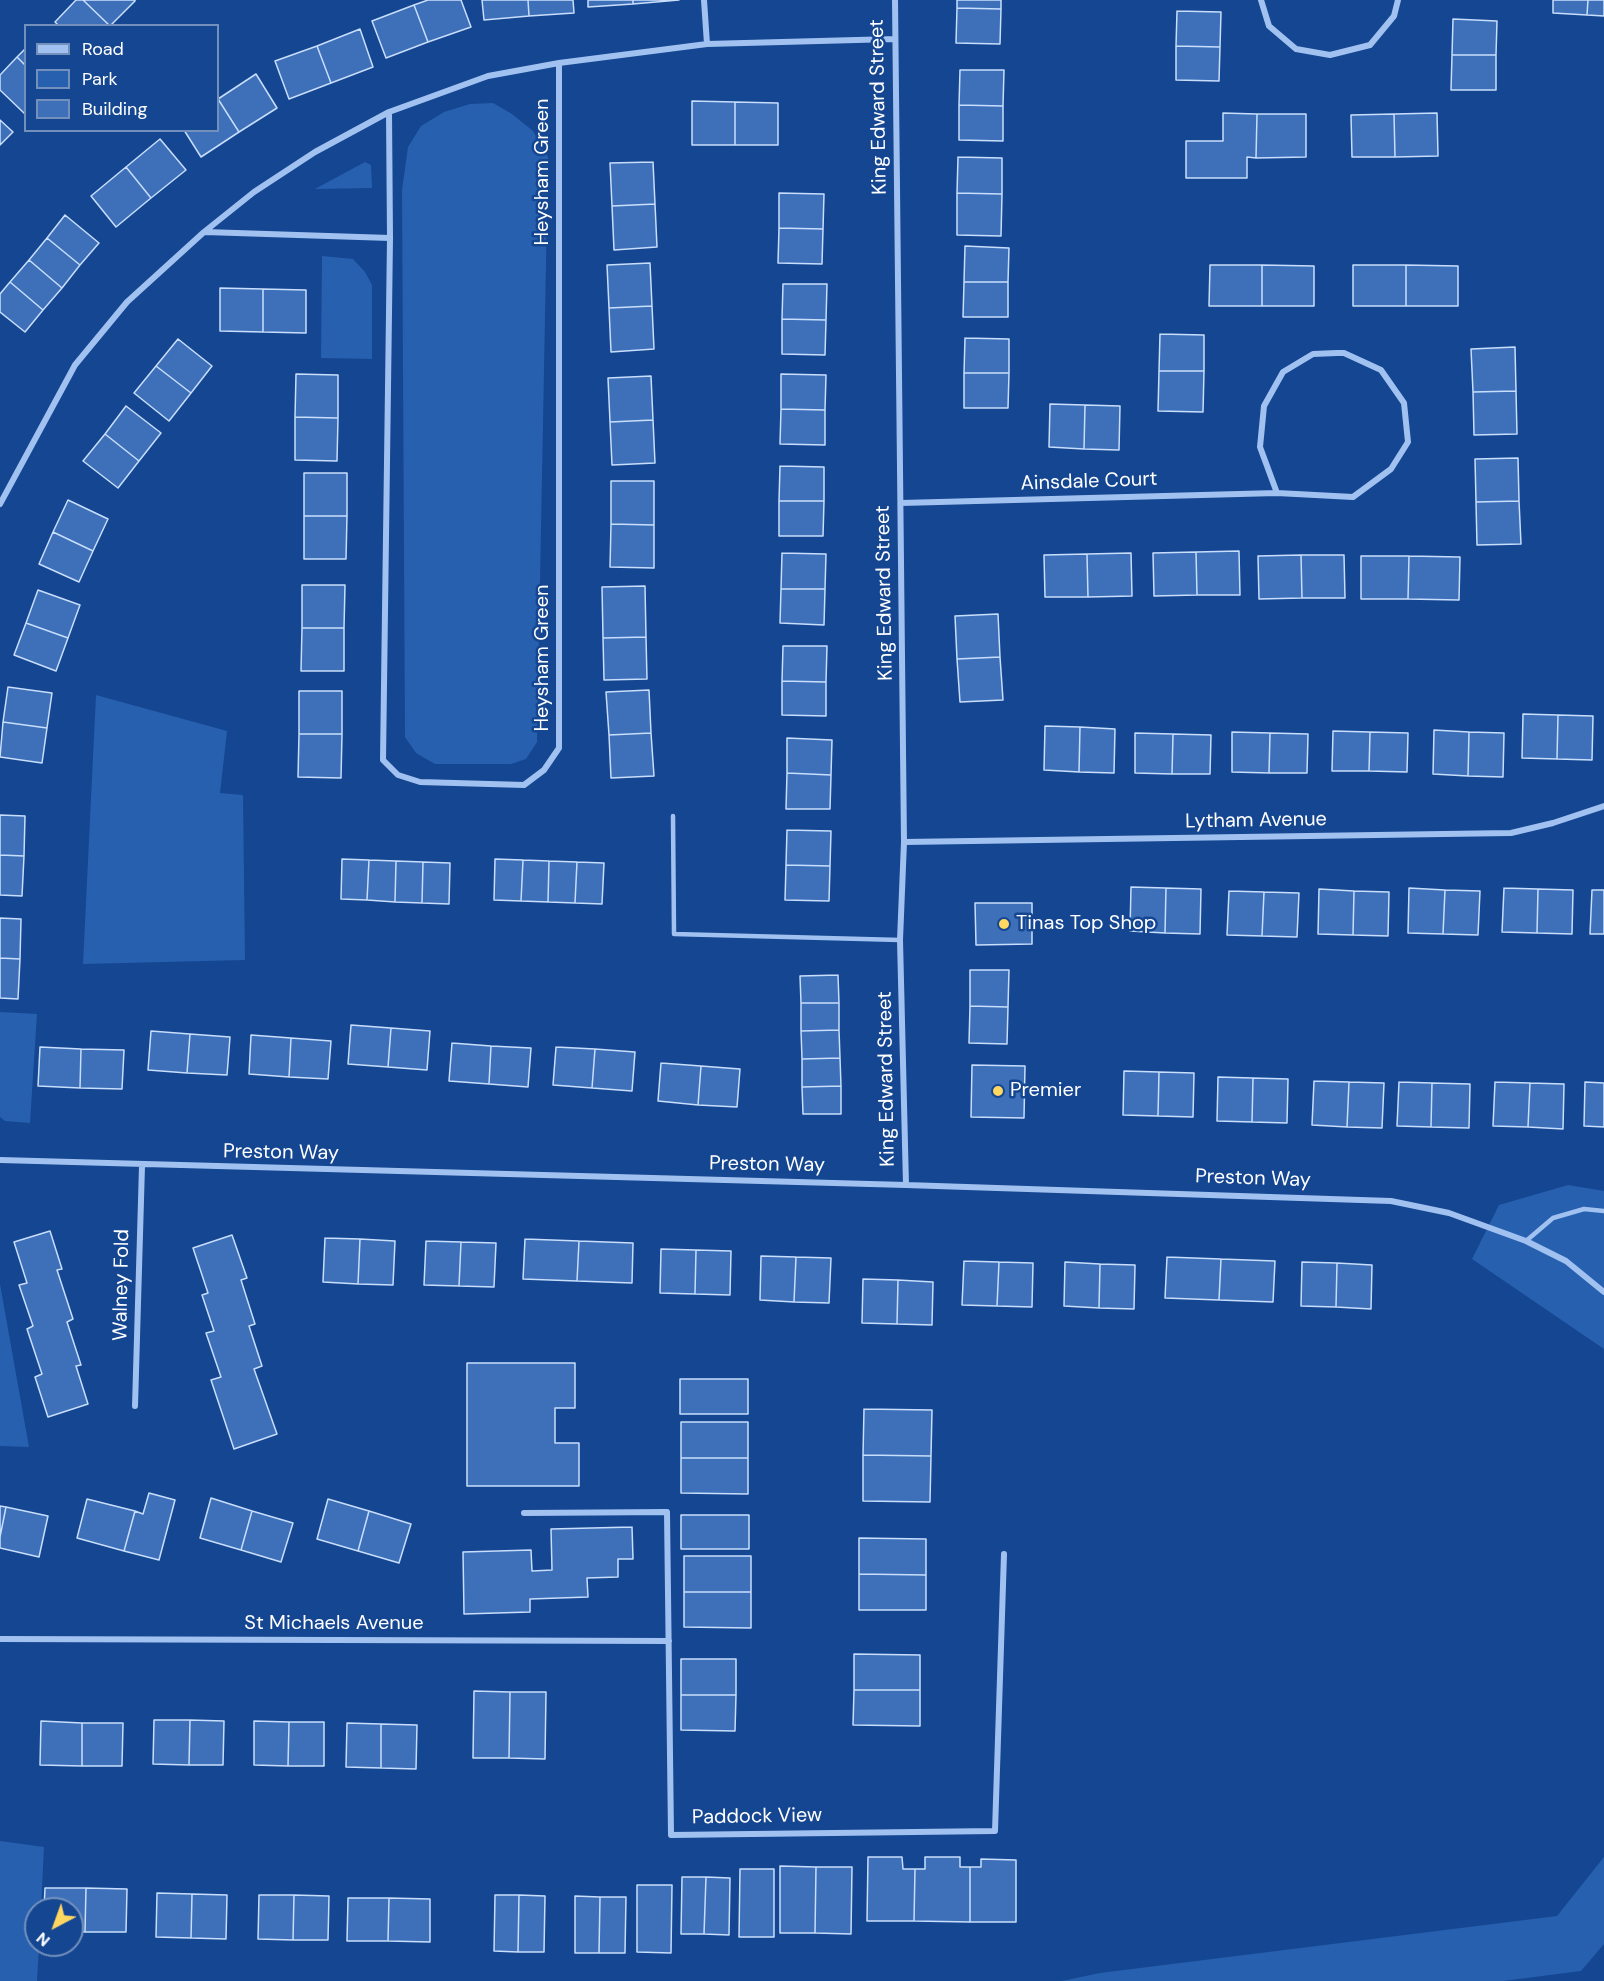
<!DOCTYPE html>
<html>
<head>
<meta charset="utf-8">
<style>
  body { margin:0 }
  #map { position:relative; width:1604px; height:1981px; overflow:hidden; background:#154691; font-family:"DM Sans",sans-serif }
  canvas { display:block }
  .legend { position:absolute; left:24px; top:24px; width:195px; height:108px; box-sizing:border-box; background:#154691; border:2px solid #7390bd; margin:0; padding:8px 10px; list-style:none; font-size:18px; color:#fff }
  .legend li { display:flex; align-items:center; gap:12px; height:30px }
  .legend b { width:30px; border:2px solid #7390bd }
  .north { position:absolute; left:24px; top:1897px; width:60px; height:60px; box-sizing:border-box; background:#154691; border:2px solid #7390bd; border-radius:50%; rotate:221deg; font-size:16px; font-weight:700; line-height:24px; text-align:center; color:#fff }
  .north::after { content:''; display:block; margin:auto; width:21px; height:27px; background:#ffd761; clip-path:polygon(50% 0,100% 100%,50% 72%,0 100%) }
</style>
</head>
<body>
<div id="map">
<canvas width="1604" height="1981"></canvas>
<ul class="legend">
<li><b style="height:8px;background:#a1c2f1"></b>Road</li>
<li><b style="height:16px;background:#2760af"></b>Park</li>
<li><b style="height:16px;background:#3d70b9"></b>Building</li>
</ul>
<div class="north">N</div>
</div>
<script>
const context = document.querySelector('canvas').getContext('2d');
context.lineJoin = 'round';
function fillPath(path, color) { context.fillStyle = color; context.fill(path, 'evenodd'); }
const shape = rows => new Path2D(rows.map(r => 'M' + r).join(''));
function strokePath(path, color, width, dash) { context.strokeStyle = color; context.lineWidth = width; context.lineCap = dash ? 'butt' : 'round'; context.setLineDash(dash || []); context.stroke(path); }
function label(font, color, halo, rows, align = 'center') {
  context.font = font + ' "DM Sans",sans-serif'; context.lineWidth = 5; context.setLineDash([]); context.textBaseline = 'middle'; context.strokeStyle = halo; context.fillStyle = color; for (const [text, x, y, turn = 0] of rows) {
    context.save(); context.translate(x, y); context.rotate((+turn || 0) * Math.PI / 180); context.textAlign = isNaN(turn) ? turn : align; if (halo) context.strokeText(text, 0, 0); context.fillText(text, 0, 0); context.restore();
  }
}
const green = shape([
  [493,103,512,114,533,131,548,157,537,742,526,759,511,764,435,764,416,753,405,737,402,190,408,147,421,126,444,112,470,104],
  [365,162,371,165,372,188,315,189],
  [322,256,353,259,365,272,372,285,372,359,321,358],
  [96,695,227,731,220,793,243,795,245,960,83,964],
  [0,1012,37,1014,30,1123,5,1121,0,1117],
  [1568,1185,1604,1191,1604,1349,1472,1259,1499,1205],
  [0,1284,29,1447,0,1446],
  [0,1841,44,1847,41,1909,36,1909,36,1945,39,1945,37,1981,0,1981],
  [1604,1857,1604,1944,1581,1971,1503,1981,1062,1981,1100,1973,1557,1916]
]);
const building = shape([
  [76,0,83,0,110,26,59,26,55,22,76,0],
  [83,0,135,0,135,1,110,26,83,0],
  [428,0,461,0,471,27,428,42,414,5,428,0],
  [482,0,528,0,529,16,484,20,482,0],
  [528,0,573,0,574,13,529,16,528,0],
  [588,0,633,0,633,4,588,7,588,0],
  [633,0,679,0,633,4,633,0],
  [957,0,1001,0,1001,9,957,8,957,0],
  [1553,0,1588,0,1587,15,1553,13,1553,0],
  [1588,0,1604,0,1604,16,1587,15,1588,0],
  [414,5,428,42,386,58,372,21,414,5],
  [957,8,1001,9,1000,44,956,43,957,8],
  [1177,11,1221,12,1220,47,1176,46,1177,11],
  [1453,19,1497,21,1496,55,1452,55,1453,19],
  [360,29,373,67,331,83,317,46,360,29],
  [317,46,331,83,289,99,275,61,317,46],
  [1176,46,1220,47,1219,81,1176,80,1176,46],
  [26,48,26,66,17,57,26,48],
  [1452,55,1496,55,1496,90,1451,90,1452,55],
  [17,57,26,66,25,114,0,90,0,75,17,57],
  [960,70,1004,70,1003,106,959,105,960,70],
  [256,74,277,108,239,132,218,99,256,74],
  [218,99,239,132,201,157,184,130,218,130,218,99],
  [692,101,735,102,735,145,692,145,692,101],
  [735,102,778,103,778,145,735,145,735,102],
  [959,105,1003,106,1003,141,959,140,959,105],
  [1223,113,1257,114,1256,158,1247,157,1247,178,1186,178,1186,141,1223,141,1223,113],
  [1437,113,1438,156,1395,157,1394,114,1437,113],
  [1257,114,1306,114,1306,157,1256,158,1257,114],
  [1394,114,1395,157,1352,157,1351,115,1394,114],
  [0,120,13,132,0,145,0,120],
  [160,139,186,170,151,198,126,167,160,139],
  [958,157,1002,158,1002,194,957,193,958,157],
  [653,162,655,204,612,206,610,163,653,162],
  [126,167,151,198,116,227,91,196,126,167],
  [779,193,824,194,823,229,779,228,779,193],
  [957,193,1002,194,1001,236,957,235,957,193],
  [655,204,657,247,614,250,612,206,655,204],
  [65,215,99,243,80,265,47,238,65,215],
  [779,228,823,229,822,264,778,263,779,228],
  [47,238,80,265,62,288,29,260,47,238],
  [965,246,1009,248,1008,282,964,282,965,246],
  [29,260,62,288,43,310,10,282,29,260],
  [650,263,652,306,609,308,607,265,650,263],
  [1210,265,1262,265,1262,306,1209,306,1210,265],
  [1262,265,1314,266,1314,306,1262,306,1262,265],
  [1353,265,1406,265,1406,306,1353,306,1353,265],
  [1406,265,1458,266,1458,306,1406,306,1406,265],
  [10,282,43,310,25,332,0,312,0,294,10,282],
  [964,282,1008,282,1008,317,963,317,964,282],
  [783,284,827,284,826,320,782,319,783,284],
  [220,288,263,289,263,332,220,331,220,288],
  [263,289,306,290,306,333,263,332,263,289],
  [652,306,654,349,611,352,609,308,652,306],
  [782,319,826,320,825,355,782,354,782,319],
  [1160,334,1204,335,1204,371,1159,371,1160,334],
  [965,338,1009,339,1009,373,964,373,965,338],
  [178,339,212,366,191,393,156,366,178,339],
  [1515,347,1516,391,1473,392,1471,349,1515,347],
  [156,366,191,393,169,421,134,393,156,366],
  [1159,371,1204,371,1203,412,1158,411,1159,371],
  [964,373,1009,373,1008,408,964,408,964,373],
  [296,374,338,375,338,418,295,417,296,374],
  [781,374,826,375,825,410,781,409,781,374],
  [651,376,653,420,610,422,608,378,651,376],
  [1516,391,1517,434,1474,435,1473,392,1516,391],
  [1050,404,1085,405,1084,449,1049,447,1050,404],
  [1085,405,1120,406,1119,450,1084,449,1085,405],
  [126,406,161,433,139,461,105,434,126,406],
  [781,409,825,410,825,445,780,444,781,409],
  [295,417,338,418,337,461,295,460,295,417],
  [653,420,655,463,612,465,610,422,653,420],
  [105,434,139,461,118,488,83,461,105,434],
  [1518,458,1519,501,1476,502,1475,459,1518,458],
  [780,466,824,467,824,501,779,501,780,466],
  [304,473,347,473,347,516,304,516,304,473],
  [611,481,654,481,654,525,611,524,611,481],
  [68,500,108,519,93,551,53,532,68,500],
  [779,501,824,501,823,536,779,536,779,501],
  [1519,501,1521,544,1477,545,1476,502,1519,501],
  [304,516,347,516,346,559,304,559,304,516],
  [611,524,654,525,654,568,610,567,611,524],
  [53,532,93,551,79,582,39,564,53,532],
  [1239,551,1240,595,1197,595,1196,552,1239,551],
  [1196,552,1197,595,1154,596,1153,553,1196,552],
  [782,553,826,554,825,589,781,589,782,553],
  [1131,553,1132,596,1088,597,1087,554,1131,553],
  [1087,554,1088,597,1045,597,1044,555,1087,554],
  [1301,555,1302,598,1259,599,1258,556,1301,555],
  [1301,555,1344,555,1345,598,1302,598,1301,555],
  [1361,556,1409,556,1408,599,1361,599,1361,556],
  [1409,556,1460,557,1459,600,1408,599,1409,556],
  [302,585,345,585,344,628,302,628,302,585],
  [645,586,646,637,603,638,602,587,645,586],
  [781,589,825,589,824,625,780,623,781,589],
  [38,590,80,605,68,638,26,623,38,590],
  [998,614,1000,657,957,659,955,616,998,614],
  [26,623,68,638,56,671,14,655,26,623],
  [302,628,344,628,344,671,301,671,302,628],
  [646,637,647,679,604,680,603,638,646,637],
  [783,646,827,646,826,682,782,681,783,646],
  [1000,657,1003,700,960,702,957,659,1000,657],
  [782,681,826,682,826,716,782,715,782,681],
  [8,687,52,693,47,728,3,722,8,687],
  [649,690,651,733,609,735,606,692,649,690],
  [299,691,342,691,342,734,299,734,299,691],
  [1523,714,1558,715,1557,759,1522,758,1523,714],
  [1558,715,1593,716,1592,760,1557,759,1558,715],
  [3,722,47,728,42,763,0,757,3,722],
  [1045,726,1080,727,1079,772,1044,770,1045,726],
  [1080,727,1115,729,1114,773,1079,772,1080,727],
  [1434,730,1469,732,1468,776,1433,774,1434,730],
  [1333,731,1370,732,1369,771,1332,771,1333,731],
  [1232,732,1270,733,1269,773,1232,772,1232,732],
  [1370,732,1408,733,1407,772,1369,771,1370,732],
  [1469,732,1504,733,1503,777,1468,776,1469,732],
  [651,733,654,776,611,778,609,735,651,733],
  [1135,733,1173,734,1172,774,1135,773,1135,733],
  [1270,733,1308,734,1307,773,1269,773,1270,733],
  [299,734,342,734,341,778,298,777,299,734],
  [1173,734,1211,735,1210,774,1172,774,1173,734],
  [787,738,832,740,831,775,787,773,787,738],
  [787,773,831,775,830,809,786,809,787,773],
  [0,815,25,816,24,856,0,855,0,815],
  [787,830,831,831,830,866,786,865,787,830],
  [0,855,24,856,22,896,0,895,0,855],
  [342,859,369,860,367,900,341,899,342,859],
  [495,859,523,860,521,901,494,900,495,859],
  [369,860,396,861,395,902,367,900,369,860],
  [523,860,549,861,548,902,521,901,523,860],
  [396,861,423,862,422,903,395,902,396,861],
  [549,861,577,862,575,903,548,902,549,861],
  [423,862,450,863,449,904,422,903,423,862],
  [577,862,604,863,602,904,575,903,577,862],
  [786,865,830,866,829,901,785,900,786,865],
  [1131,887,1166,888,1165,933,1130,931,1131,887],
  [1166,888,1201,889,1200,934,1165,933,1166,888],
  [1409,888,1445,890,1443,934,1408,933,1409,888],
  [1504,888,1538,889,1537,933,1502,932,1504,888],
  [1319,889,1354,891,1353,935,1318,934,1319,889],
  [1538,889,1573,890,1572,934,1537,933,1538,889],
  [1445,890,1480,891,1478,935,1443,934,1445,890],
  [1592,890,1604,890,1604,934,1590,934,1592,890],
  [1229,891,1264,892,1262,936,1227,935,1229,891],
  [1354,891,1389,892,1388,936,1353,935,1354,891],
  [1264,892,1299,893,1297,937,1262,936,1264,892],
  [975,903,1032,903,1032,944,976,945,975,903],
  [0,918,21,919,20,959,0,958,0,918],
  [0,958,20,959,18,999,0,998,0,958],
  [970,970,1009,970,1008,1007,970,1006,970,970],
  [838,975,839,1003,801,1003,800,976,838,975],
  [801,1003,839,1003,839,1030,801,1031,801,1003],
  [970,1006,1008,1007,1007,1044,969,1043,970,1006],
  [351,1025,391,1028,388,1067,348,1064,351,1025],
  [391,1028,430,1031,427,1070,388,1067,391,1028],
  [839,1030,840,1058,802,1059,801,1031,839,1030],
  [151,1031,190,1034,187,1073,148,1070,151,1031],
  [190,1034,230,1037,227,1075,187,1073,190,1034],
  [251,1035,291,1038,289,1077,249,1074,251,1035],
  [291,1038,331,1041,328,1079,289,1077,291,1038],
  [452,1043,491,1046,489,1084,449,1081,452,1043],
  [491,1046,531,1048,528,1087,489,1084,491,1046],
  [40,1047,81,1049,80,1088,38,1086,40,1047],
  [556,1047,595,1049,592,1088,553,1085,556,1047],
  [81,1049,124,1050,122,1089,80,1088,81,1049],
  [595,1049,635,1052,632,1091,592,1088,595,1049],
  [840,1058,841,1086,802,1087,802,1059,840,1058],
  [661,1063,701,1066,698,1105,658,1101,661,1063],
  [972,1065,1025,1066,1024,1118,971,1117,972,1065],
  [701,1066,740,1069,737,1107,698,1105,701,1066],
  [1124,1071,1159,1072,1158,1116,1123,1115,1124,1071],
  [1159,1072,1194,1073,1193,1117,1158,1116,1159,1072],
  [1218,1077,1253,1078,1252,1122,1217,1121,1218,1077],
  [1253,1078,1288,1079,1287,1123,1252,1122,1253,1078],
  [1314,1081,1349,1082,1347,1127,1312,1125,1314,1081],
  [1349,1082,1384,1083,1382,1128,1347,1127,1349,1082],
  [1399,1082,1432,1083,1431,1127,1397,1126,1399,1082],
  [1495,1082,1530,1083,1528,1127,1493,1126,1495,1082],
  [1585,1082,1604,1083,1604,1127,1584,1126,1585,1082],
  [1432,1083,1470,1084,1469,1128,1431,1127,1432,1083],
  [1530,1083,1564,1084,1563,1129,1528,1127,1530,1083],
  [841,1086,841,1114,803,1114,802,1087,841,1086],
  [50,1231,62,1269,57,1270,73,1319,67,1322,81,1365,76,1366,88,1404,48,1417,35,1377,42,1374,27,1329,33,1326,19,1285,27,1283,14,1242,50,1231],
  [232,1235,247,1278,241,1280,255,1324,249,1326,262,1366,254,1369,277,1434,234,1449,211,1380,221,1377,206,1333,214,1331,202,1295,208,1293,193,1248,232,1235],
  [325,1238,360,1239,358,1284,323,1282,325,1238],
  [360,1239,395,1241,393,1285,358,1284,360,1239],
  [525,1239,579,1241,577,1281,523,1279,525,1239],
  [426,1241,461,1242,459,1286,424,1285,426,1241],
  [579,1241,633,1243,632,1283,577,1281,579,1241],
  [461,1242,496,1243,494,1287,459,1286,461,1242],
  [661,1249,696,1250,695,1294,660,1293,661,1249],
  [696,1250,731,1251,730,1295,695,1294,696,1250],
  [761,1256,796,1257,794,1302,760,1300,761,1256],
  [796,1257,831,1258,829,1303,794,1302,796,1257],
  [1167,1257,1221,1259,1219,1300,1165,1298,1167,1257],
  [1221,1259,1275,1261,1273,1302,1219,1300,1221,1259],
  [964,1261,999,1262,997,1306,962,1305,964,1261],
  [999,1262,1033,1263,1032,1307,997,1306,999,1262],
  [1065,1262,1100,1264,1099,1308,1064,1306,1065,1262],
  [1302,1262,1337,1263,1336,1307,1301,1306,1302,1262],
  [1337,1263,1372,1265,1371,1309,1336,1307,1337,1263],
  [1100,1264,1135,1265,1134,1309,1099,1308,1100,1264],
  [863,1279,898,1280,897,1324,862,1323,863,1279],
  [898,1280,933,1282,932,1325,897,1324,898,1280],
  [467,1363,575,1363,575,1408,555,1408,555,1443,579,1443,579,1486,467,1486,467,1363],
  [680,1379,748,1379,748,1414,680,1414,680,1379],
  [864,1409,932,1410,931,1456,863,1455,864,1409],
  [681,1422,748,1422,748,1458,681,1458,681,1422],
  [863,1455,931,1456,930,1502,863,1501,863,1455],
  [681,1458,748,1458,748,1494,681,1493,681,1458],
  [149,1493,175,1500,159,1560,124,1551,135,1511,143,1514,149,1493],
  [211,1498,252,1511,241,1550,200,1538,211,1498],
  [87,1499,135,1511,124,1551,77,1538,87,1499],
  [328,1499,369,1511,358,1551,317,1539,328,1499],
  [0,1506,6,1507,0,1537,0,1506],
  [6,1507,48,1516,39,1557,0,1548,0,1537,6,1507],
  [252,1511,293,1523,281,1562,241,1550,252,1511],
  [369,1511,411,1524,399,1563,358,1551,369,1511],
  [681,1515,749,1515,749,1549,681,1549,681,1515],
  [632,1527,633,1559,618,1559,618,1577,587,1578,588,1597,530,1599,530,1612,464,1614,463,1552,531,1550,532,1571,552,1570,551,1529,632,1527],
  [859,1538,926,1539,926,1575,859,1574,859,1538],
  [684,1556,751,1556,751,1592,684,1592,684,1556],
  [859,1574,926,1575,926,1610,859,1610,859,1574],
  [684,1592,751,1592,751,1628,684,1627,684,1592],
  [854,1654,920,1655,920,1690,854,1690,854,1654],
  [681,1659,736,1659,736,1695,681,1695,681,1659],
  [854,1690,920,1690,920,1726,853,1725,854,1690],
  [474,1691,510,1692,509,1758,473,1758,474,1691],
  [510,1692,546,1692,545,1759,509,1758,510,1692],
  [681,1695,736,1695,735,1731,681,1730,681,1695],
  [154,1720,190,1720,189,1765,153,1764,154,1720],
  [190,1720,224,1721,223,1765,189,1765,190,1720],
  [41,1721,82,1723,82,1766,40,1765,41,1721],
  [254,1721,289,1722,288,1766,254,1765,254,1721],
  [289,1722,324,1722,324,1766,288,1766,289,1722],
  [82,1723,123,1723,122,1766,82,1766,82,1723],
  [347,1723,381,1724,381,1768,346,1767,347,1723],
  [381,1724,417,1725,416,1769,381,1768,381,1724],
  [868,1857,902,1857,903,1869,915,1869,914,1921,867,1921,868,1857],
  [925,1857,960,1857,960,1867,970,1867,970,1922,914,1921,915,1869,925,1869,925,1857],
  [981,1859,1016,1860,1016,1922,970,1922,970,1867,981,1867,981,1859],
  [780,1866,816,1867,815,1933,780,1933,780,1866],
  [816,1867,852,1867,851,1934,815,1933,816,1867],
  [740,1869,774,1869,774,1937,739,1937,740,1869],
  [682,1877,706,1877,704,1934,681,1934,682,1877],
  [706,1877,730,1878,729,1935,704,1934,706,1877],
  [637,1885,672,1885,671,1953,637,1952,637,1885],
  [45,1888,86,1888,85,1932,72,1931,72,1909,44,1909,45,1888],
  [86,1888,127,1889,126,1932,85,1932,86,1888],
  [157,1893,192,1894,191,1938,156,1937,157,1893],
  [192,1894,227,1895,226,1939,191,1938,192,1894],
  [259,1895,294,1895,293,1940,258,1939,259,1895],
  [294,1895,329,1896,328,1940,293,1940,294,1895],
  [495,1895,519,1895,518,1952,494,1951,495,1895],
  [519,1895,545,1896,544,1952,518,1952,519,1895],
  [575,1896,600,1897,599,1953,575,1953,575,1896],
  [600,1897,626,1897,625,1953,599,1953,600,1897],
  [348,1898,389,1898,388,1941,347,1941,348,1898],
  [389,1898,430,1899,430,1942,388,1941,389,1898]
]);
const lane = shape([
  [673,816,674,934,900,940],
  [1526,1241,1553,1218,1584,1209,1604,1211]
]);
const street = shape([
  [704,0,707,44],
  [895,0,904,842,900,940,906,1185],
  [1261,0,1269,26,1296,49,1330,55,1370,45,1394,16,1398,0],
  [389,112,390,238,383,760,398,775,420,782,524,785,544,770,559,748,559,63],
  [205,232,390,238],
  [901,503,1277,493,1353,497,1391,469,1408,442,1404,403,1381,370,1344,353,1337,353,1313,354,1283,372,1264,406,1260,447,1277,493],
  [0,504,75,365,127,302,204,232,254,192,315,152,389,112,488,76,559,63,707,44,894,39],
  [904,842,1511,833,1553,823,1604,806],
  [0,1160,906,1185,1391,1201,1449,1213,1526,1241,1566,1261,1604,1292],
  [135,1406,142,1166],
  [524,1513,667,1512,671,1835,995,1831,1004,1554],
  [0,1639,669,1641]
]);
const markers = [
  [1004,924,6,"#ffd761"],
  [998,1091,6,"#ffd761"]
];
const streetNames = [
  ["King Edward Street",879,107,-91],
  ["Heysham Green",543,172,-90],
  ["Ainsdale Court",1089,482,-2],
  ["King Edward Street",885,593,-91],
  ["Heysham Green",543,658,-90],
  ["Lytham Avenue",1256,821,-1],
  ["King Edward Street",887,1079,-91],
  ["Preston Way",281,1153,1],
  ["Preston Way",767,1165,1],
  ["Preston Way",1253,1179,2],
  ["Walney Fold",122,1285,-89],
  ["St Michaels Avenue",334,1624],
  ["Paddock View",757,1817,-1]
];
const poiNames = [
  ["Tinas Top Shop",1016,924],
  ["Premier",1010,1091]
];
fillPath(green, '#2760af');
fillPath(building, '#3d70b9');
strokePath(building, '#c8defc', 1.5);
strokePath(lane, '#a1c2f1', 4.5);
strokePath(street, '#a1c2f1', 6);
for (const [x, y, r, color] of markers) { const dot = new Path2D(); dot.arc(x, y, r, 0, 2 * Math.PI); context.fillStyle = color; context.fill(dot); strokePath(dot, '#154691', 2); }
label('20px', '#fff', '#154691', streetNames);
label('20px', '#fff', '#154691', poiNames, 'left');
</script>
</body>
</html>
